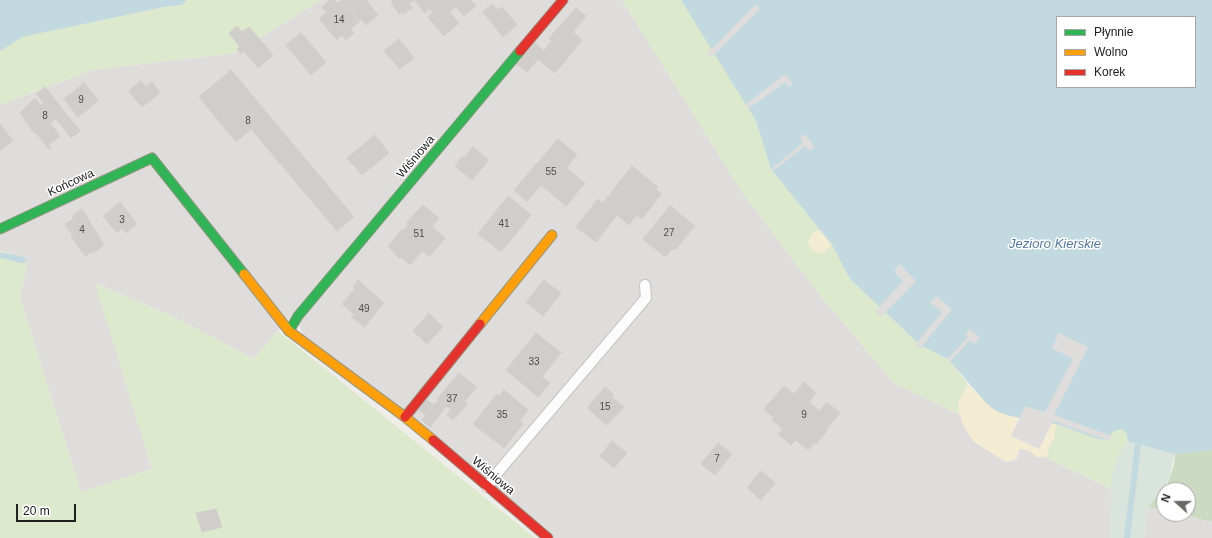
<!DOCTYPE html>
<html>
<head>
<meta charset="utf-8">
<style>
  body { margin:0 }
  #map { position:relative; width:1212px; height:538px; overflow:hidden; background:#efedea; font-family:Helvetica,sans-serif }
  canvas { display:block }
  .legend { position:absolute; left:1056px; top:16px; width:140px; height:72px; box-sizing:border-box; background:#fff; border:1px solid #a6a6a6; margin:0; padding:5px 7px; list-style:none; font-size:12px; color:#212121 }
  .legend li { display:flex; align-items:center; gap:8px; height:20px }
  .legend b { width:20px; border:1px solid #a6a6a6 }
  .north { position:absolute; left:1156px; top:482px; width:40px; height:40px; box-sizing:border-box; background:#fff; border:1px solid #a6a6a6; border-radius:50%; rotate:291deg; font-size:11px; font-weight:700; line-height:16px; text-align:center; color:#212121 }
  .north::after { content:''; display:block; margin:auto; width:14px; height:18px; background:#696867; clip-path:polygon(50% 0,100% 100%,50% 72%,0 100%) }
  .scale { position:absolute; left:16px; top:504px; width:60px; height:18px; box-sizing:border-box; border:2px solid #212121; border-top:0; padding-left:5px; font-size:12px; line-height:14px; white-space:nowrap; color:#212121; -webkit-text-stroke:3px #fff; paint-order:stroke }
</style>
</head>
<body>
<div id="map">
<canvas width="1212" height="538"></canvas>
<ul class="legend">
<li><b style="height:5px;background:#30b455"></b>Płynnie</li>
<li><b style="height:5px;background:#ff9f0a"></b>Wolno</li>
<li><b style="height:5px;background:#e5322d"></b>Korek</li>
</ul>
<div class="north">N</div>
<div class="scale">20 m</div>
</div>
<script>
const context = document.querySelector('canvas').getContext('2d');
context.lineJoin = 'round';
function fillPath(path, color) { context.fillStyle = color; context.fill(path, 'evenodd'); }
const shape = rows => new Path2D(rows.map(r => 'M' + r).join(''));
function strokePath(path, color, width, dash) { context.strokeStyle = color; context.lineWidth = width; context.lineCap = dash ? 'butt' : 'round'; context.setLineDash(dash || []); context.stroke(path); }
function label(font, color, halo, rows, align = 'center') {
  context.font = font + ' Helvetica,sans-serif'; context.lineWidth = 3; context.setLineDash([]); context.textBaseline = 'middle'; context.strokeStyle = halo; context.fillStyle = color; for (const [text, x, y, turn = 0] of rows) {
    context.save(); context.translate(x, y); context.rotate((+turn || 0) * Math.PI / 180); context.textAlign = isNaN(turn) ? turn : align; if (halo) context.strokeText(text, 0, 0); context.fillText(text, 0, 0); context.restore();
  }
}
const residential = shape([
  [321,0,622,0,742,192,815,289,894,383,1127,497,1122,538,555,538,304,336,293,313,254,359,170,315,96,284,152,469,81,492,20,298,27,262,11,253,0,251,0,105,92,70,235,53],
  [1148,507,1164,510,1164,514,1178,514,1212,522,1212,538,1144,538]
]);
const grass = shape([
  [187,0,321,0,235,53,92,70,0,105,0,51,21,37,164,7,182,5],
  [622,0,681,0,684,2,756,121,771,169,832,245,850,279,920,345,948,359,968,384,959,401,958,409,960,415,894,383,815,289,742,192],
  [0,251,11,253,27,262,20,298,81,492,152,469,95,284,170,315,254,359,278,331,535,538,0,538],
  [1057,425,1114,431,1123,429,1127,434,1128,441,1117,457,1112,475,1112,489,1045,457,1048,453,1049,445,1054,439,1055,429]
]);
const forest = shape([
  [1212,450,1212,522,1180,514,1188,514,1188,490,1164,490,1164,510,1148,507,1167,485,1174,465,1175,454]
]);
const wetland = shape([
  [1076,372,1212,450,1175,454,1167,485,1148,507,1144,538,1109,538,1112,475,1117,457,1128,441,1127,434,1123,429,1114,431,1105,440,1095,438,1052,424]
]);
const sand = shape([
  [814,231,821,231,832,245,823,253,815,252,809,246,808,241],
  [968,384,987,404,996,411,1019,418,1011,436,1039,449,1053,421,1058,423,1055,429,1054,439,1049,445,1048,453,1045,457,1037,457,1029,451,1021,449,1019,450,1017,458,1014,460,1008,462,1004,461,973,441,963,425,958,409,959,401]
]);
const water = shape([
  [0,0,187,0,182,5,164,7,22,37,0,51],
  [681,0,1212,0,1212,450,1175,454,1128,441,1127,434,1122,429,1114,431,1105,440,1095,438,1061,425,1010,416,996,411,987,404,948,359,920,345,850,279,832,245,771,169,756,121],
  [1057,17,1195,17,1195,87,1057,87]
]);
const pier = shape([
  [755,5,760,9,711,58,707,54],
  [785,74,793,84,789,87,785,82,748,109,745,105],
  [805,134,815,147,810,151,805,146,773,171,771,169,803,143,800,138],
  [900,264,916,281,881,317,875,311,903,281,894,271],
  [936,296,952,309,920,349,915,345,942,312,930,303],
  [970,329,980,338,975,344,970,340,950,362,948,359,968,337,965,334],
  [1059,333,1088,347,1054,415,1112,436,1110,441,1053,421,1039,449,1011,436,1025,406,1045,412,1073,359,1052,348]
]);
const stream = shape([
  [0,255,23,260],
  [1127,538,1139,436]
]);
const building = shape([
  [330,0,335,0,337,3,342,0,360,21,351,29,354,33,346,40,342,35,337,40,319,19,327,12,322,7,330,0],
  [342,0,366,0,378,15,366,25,362,19,359,21,342,0],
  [392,0,414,0,409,4,413,8,411,8,405,13,404,15,401,11,400,15,391,3,393,1,392,0],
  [414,0,440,0,459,23,444,36,428,17,433,12,430,8,425,13,414,0],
  [440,0,471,0,476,6,464,16,456,7,450,12,440,0],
  [492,4,497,10,502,7,517,25,503,37,483,12,492,4],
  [576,8,586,16,573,32,582,40,571,54,550,37,576,8],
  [237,26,242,32,249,27,273,55,258,68,244,51,241,54,237,49,240,47,229,33,237,26],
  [301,33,326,62,311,75,286,45,301,33],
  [550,37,571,54,555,73,538,59,527,72,517,64,535,43,544,51,552,40,549,38,550,37],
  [399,39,414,58,400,69,384,51,399,39],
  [231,70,354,217,337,231,251,129,236,142,199,97,231,70],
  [141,81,146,87,152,82,160,93,142,107,129,91,141,81],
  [84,83,98,101,78,117,64,99,84,83],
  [45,87,80,131,71,138,56,119,50,123,60,136,48,145,51,148,49,149,35,132,34,133,20,113,35,98,41,105,44,103,36,94,45,87],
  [0,124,13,141,0,150,0,124],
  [375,135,389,153,362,175,347,158,375,135],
  [558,139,577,155,566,168,585,183,566,206,541,185,527,201,514,190,558,139],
  [473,147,489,160,472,180,455,166,462,156,464,158,473,147],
  [632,166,658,187,656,190,661,194,642,219,637,215,629,225,617,215,596,242,576,227,598,199,603,203,632,166],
  [508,196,531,215,501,252,478,234,508,196],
  [120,202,137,224,126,233,122,228,117,233,103,216,120,202],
  [423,205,439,218,432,227,445,238,429,257,422,251,410,265,402,258,399,258,388,246,401,230,404,230,408,225,407,222,423,205],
  [670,206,695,226,675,250,673,248,665,257,643,239,670,206],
  [82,209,104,245,93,253,93,251,85,256,71,237,73,236,65,224,74,219,72,216,82,209],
  [358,280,384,303,364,327,352,317,354,314,342,304,355,289,353,287,358,280],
  [544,280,561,293,543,316,526,302,544,280],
  [429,313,443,327,427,344,413,331,429,313],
  [536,333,561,353,542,377,550,383,538,397,506,370,536,333],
  [459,373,477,387,464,402,467,404,453,420,447,415,451,410,446,406,430,427,422,420,426,415,419,410,427,400,434,405,439,400,437,399,459,373],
  [804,382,816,393,809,402,819,411,827,402,840,413,827,428,828,430,816,444,814,443,808,450,796,440,791,445,778,434,783,429,772,420,774,418,764,409,784,386,794,394,804,382],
  [605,387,613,394,612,397,624,407,607,425,587,408,605,387],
  [504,390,528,410,520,421,523,424,504,448,473,424,497,394,499,396,504,390],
  [612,441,627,453,614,468,600,456,612,441],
  [718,443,732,454,715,475,701,464,718,443],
  [761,471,775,483,761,500,747,488,761,471],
  [216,509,222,527,202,532,196,513,216,509]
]);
const lane = shape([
  [487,487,498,472,646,298,645,285]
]);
const fast = shape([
  [0,229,152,158,244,274],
  [289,331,298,316,520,51]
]);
const slow = shape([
  [244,274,289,331,405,417,433,440],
  [480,324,552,235]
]);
const jam = shape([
  [520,51,563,0],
  [405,417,480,324],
  [433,440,548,538]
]);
const numberNames = [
  ["14",339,20],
  ["9",81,100],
  ["8",45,116],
  ["8",248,121],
  ["55",551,172],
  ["3",122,220],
  ["41",504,224],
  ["4",82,230],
  ["27",669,233],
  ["51",419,234],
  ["49",364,309],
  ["33",534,362],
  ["37",452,399],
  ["15",605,407],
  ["35",502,415],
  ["9",804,415],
  ["7",717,459]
];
const streetNames = [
  ["Wiśniowa",416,157,-50],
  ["Końcowa",71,183,-25],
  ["Wiśniowa",493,476,40]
];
const waterNames = [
  ["Jezioro Kierskie",1055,244]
];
fillPath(residential, '#dedddb');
fillPath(grass, '#dce9cc');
fillPath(forest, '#cbdbc2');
fillPath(wetland, '#d9e4dd');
fillPath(sand, '#f4ecd2');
fillPath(water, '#c1d9df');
fillPath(pier, '#dedddc');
strokePath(stream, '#c1d9df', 6);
fillPath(building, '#d0cecb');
strokePath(building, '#d2cfcc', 1);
strokePath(lane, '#c5c4c2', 12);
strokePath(fast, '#969783', 11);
strokePath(slow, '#969783', 11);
strokePath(jam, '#969783', 11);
strokePath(lane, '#fdfcfc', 10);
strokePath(fast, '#30b455', 9);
strokePath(slow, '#ff9f0a', 9);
strokePath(jam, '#e5322d', 9);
label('10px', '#4d4c4c', null, numberNames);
label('12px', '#212121', '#fff', streetNames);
label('italic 13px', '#527aa1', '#fff', waterNames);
</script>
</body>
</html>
